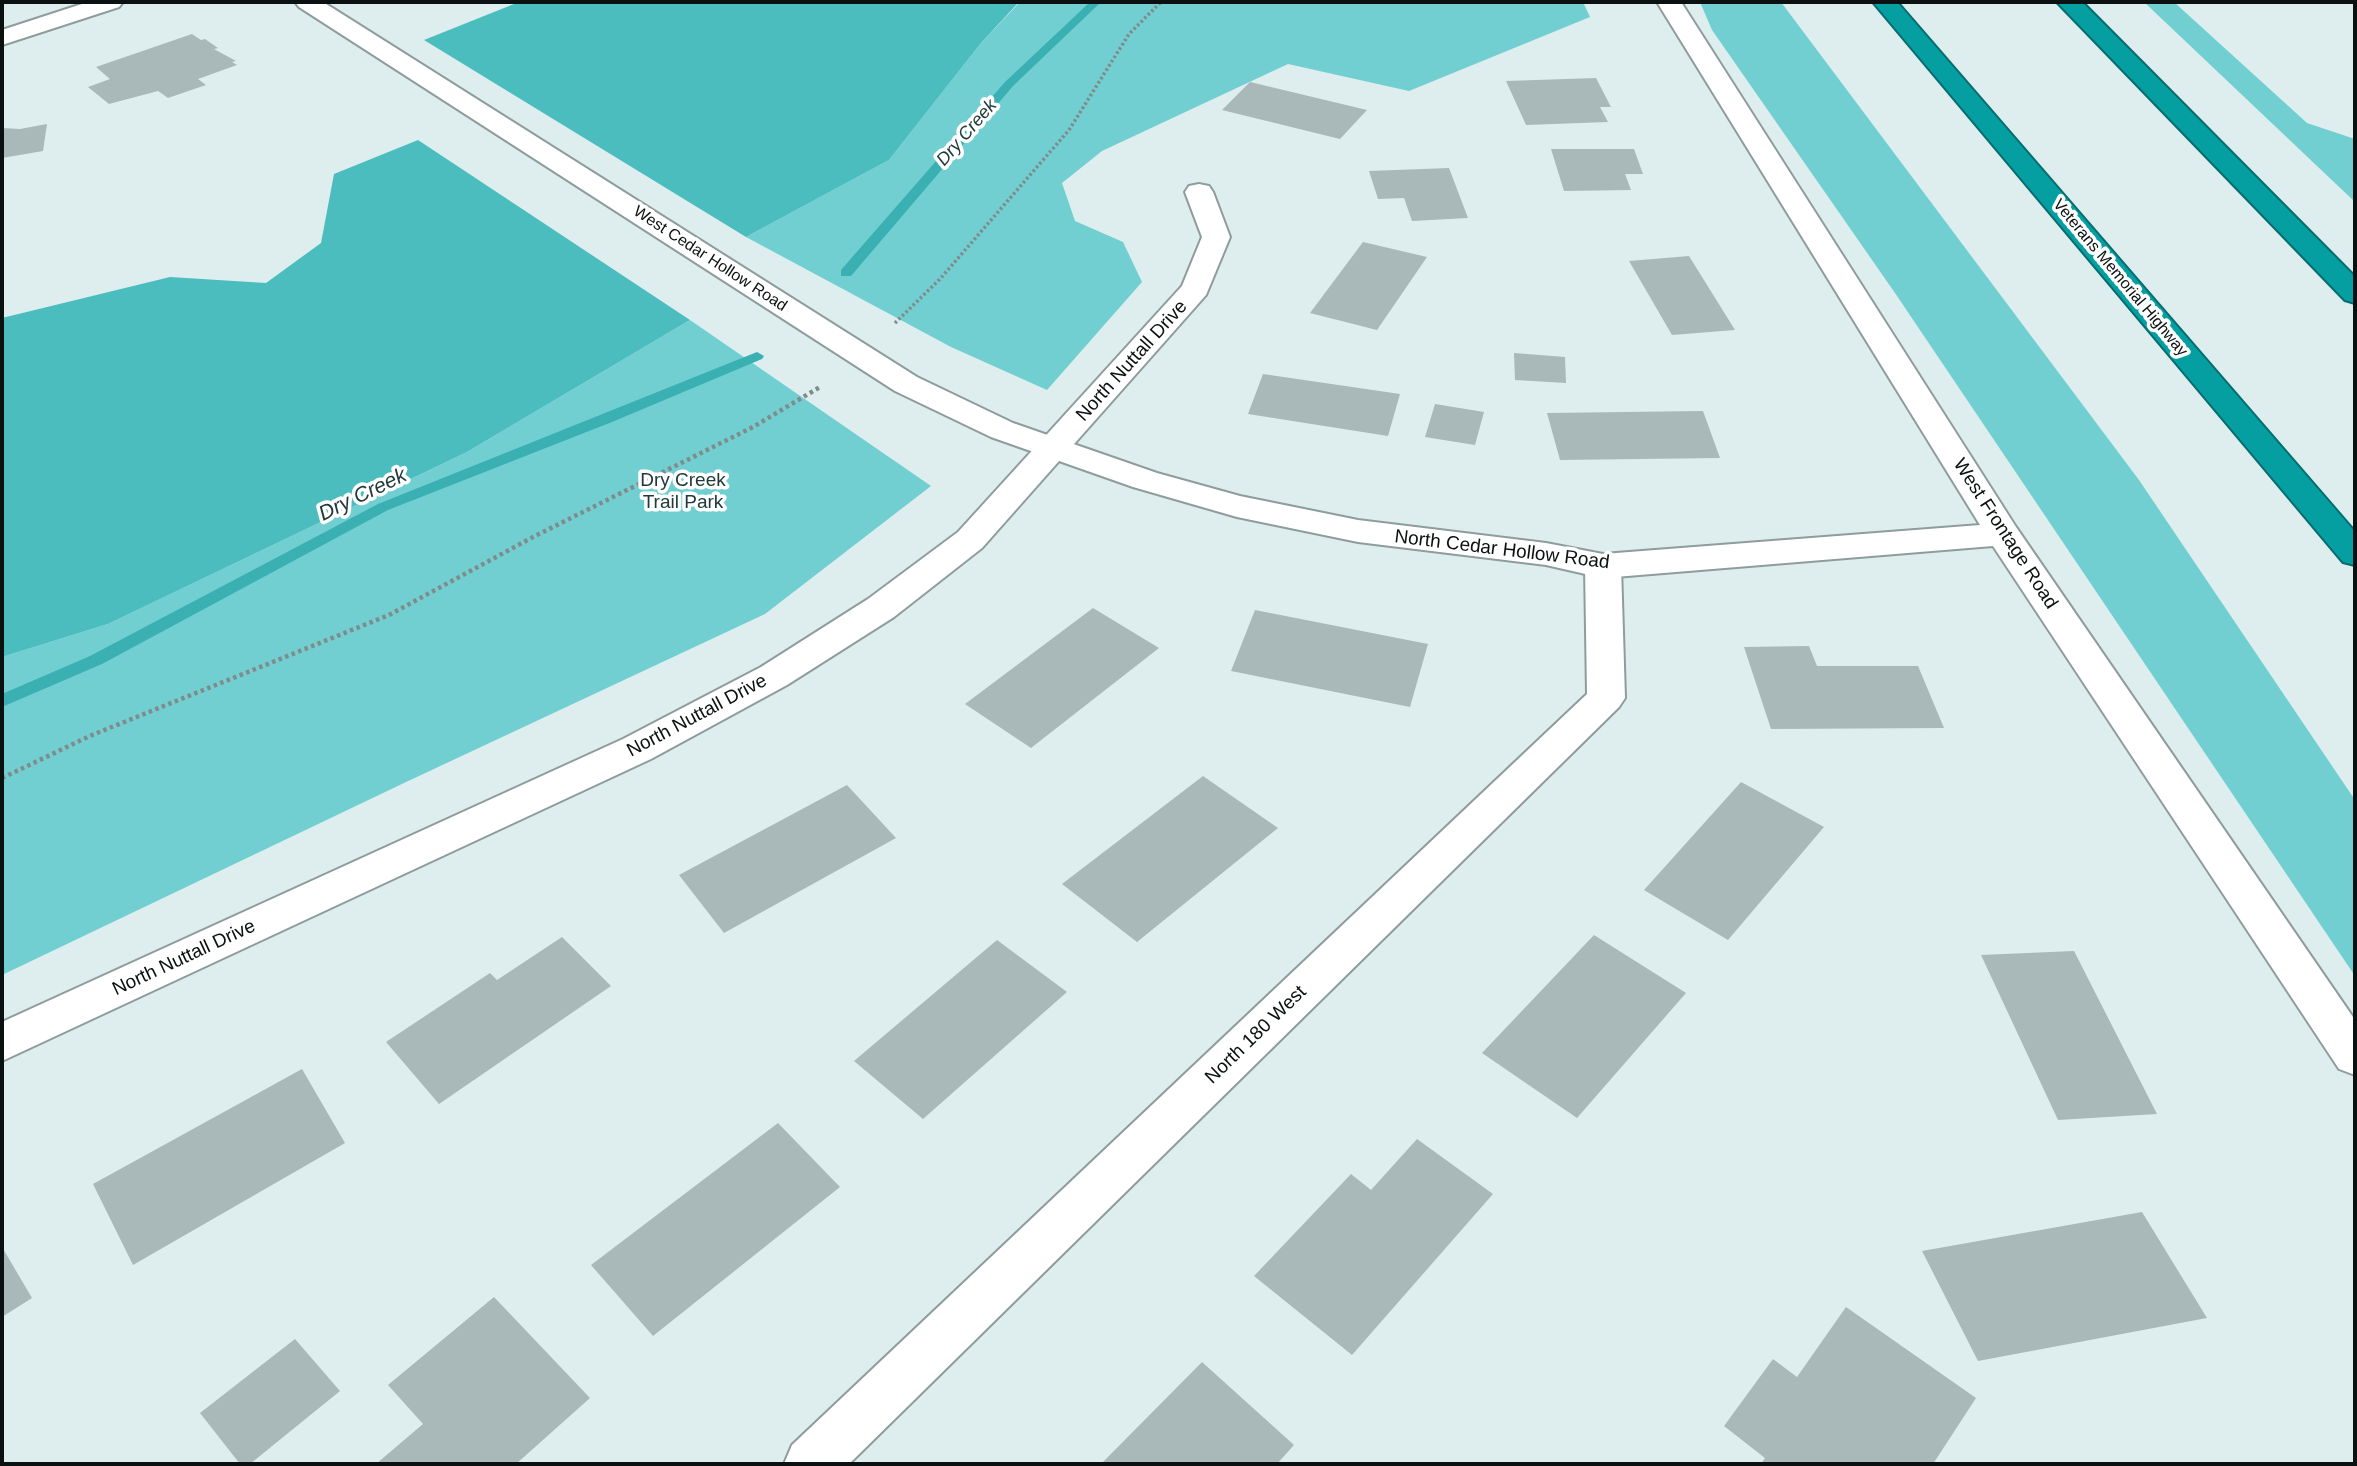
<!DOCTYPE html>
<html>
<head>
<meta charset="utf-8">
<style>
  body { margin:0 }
  #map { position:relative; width:2357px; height:1466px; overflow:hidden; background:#deeeee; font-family:Arial,sans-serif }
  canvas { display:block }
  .frame { position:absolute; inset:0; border:4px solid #0b1010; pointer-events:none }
</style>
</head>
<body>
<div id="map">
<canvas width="2357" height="1466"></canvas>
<div class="frame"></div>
</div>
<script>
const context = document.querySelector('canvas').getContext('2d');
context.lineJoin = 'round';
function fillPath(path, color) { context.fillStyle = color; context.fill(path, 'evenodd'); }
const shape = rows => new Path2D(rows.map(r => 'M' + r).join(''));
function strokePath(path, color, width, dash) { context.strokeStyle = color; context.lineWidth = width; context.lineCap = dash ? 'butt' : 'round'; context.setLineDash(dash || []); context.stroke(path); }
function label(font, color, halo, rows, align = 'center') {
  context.font = font + ' Arial,sans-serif'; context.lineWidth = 7; context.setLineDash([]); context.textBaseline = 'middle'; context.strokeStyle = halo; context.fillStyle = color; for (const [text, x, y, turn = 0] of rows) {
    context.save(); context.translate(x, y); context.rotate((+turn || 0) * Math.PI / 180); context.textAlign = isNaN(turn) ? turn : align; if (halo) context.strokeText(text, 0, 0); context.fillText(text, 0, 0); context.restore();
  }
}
const green = shape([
  [1020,2,1583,2,1590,17,1409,91,1288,64,1102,151,1062,183,1075,221,1123,242,1142,282,1047,390,951,347,746,237,889,160,981,43],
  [1700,2,1781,2,2139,480,2355,800,2355,976,1895,293,1712,30],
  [2144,2,2174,2,2307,123,2355,139,2355,202],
  [690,320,931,486,765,614,404,783,2,975,2,657,108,624,467,452]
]);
const forest = shape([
  [519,2,1019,2,981,43,889,160,746,237,424,40],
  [418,140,690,320,467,452,108,624,2,657,2,318,170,277,266,283,321,243,334,174]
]);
const stream = shape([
  [1090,2,1101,2,1013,86,851,276,841,276,841,270,1005,82,1090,2],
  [757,352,764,356,762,359,612,422,388,510,102,664,2,707,2,694,90,656,378,504,757,352]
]);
const building = shape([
  [192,34,201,40,205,39,218,48,214,49,236,61,232,62,237,65,198,79,206,85,168,98,158,91,109,104,88,87,110,79,96,67],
  [1596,78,1611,107,1600,107,1608,122,1526,125,1506,81],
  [1250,82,1367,110,1340,139,1222,110],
  [47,124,43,151,2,158,2,128,20,129],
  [1551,149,1634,149,1643,174,1625,174,1631,190,1564,191],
  [1449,168,1468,218,1412,221,1404,198,1378,199,1369,171],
  [1363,242,1427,257,1377,330,1310,313],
  [1689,256,1735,330,1672,335,1629,261],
  [1514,353,1565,357,1566,383,1515,380],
  [1263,374,1400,394,1388,436,1248,414],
  [1435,404,1484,412,1475,445,1425,437],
  [1703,411,1720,458,1560,460,1547,413],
  [1093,608,1159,648,1031,748,965,704],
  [1255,610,1428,644,1410,707,1231,671],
  [1809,646,1817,666,1918,666,1944,728,1771,729,1744,647],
  [1203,776,1278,828,1137,942,1062,884],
  [1741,782,1824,827,1728,940,1644,890],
  [847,785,896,838,724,933,679,875],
  [1594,935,1686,993,1577,1118,1482,1053],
  [562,937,611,986,439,1104,386,1042,490,973,497,980],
  [997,940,1067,992,923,1119,854,1061],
  [2074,951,2157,1114,2058,1120,1981,955],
  [302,1069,345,1143,133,1265,93,1184],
  [778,1123,840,1187,653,1336,591,1265],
  [1417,1139,1493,1194,1352,1355,1254,1276,1351,1174,1371,1190],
  [2142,1212,2207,1318,1978,1361,1922,1251],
  [2,1247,32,1298,2,1317],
  [494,1297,590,1398,516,1464,376,1464,423,1424,388,1385],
  [1846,1307,1976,1398,1933,1464,1761,1464,1765,1458,1724,1426,1773,1359,1797,1377],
  [295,1339,340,1391,250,1464,240,1464,200,1413],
  [1202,1362,1294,1445,1277,1464,1101,1464]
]);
const pathFar1 = shape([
  [895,323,940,279,1069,130,1129,34,1161,2]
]);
const path = shape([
  [2,778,92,735,389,615,533,537,753,427,820,387]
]);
const minor = shape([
  [88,2,123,2,119,7,2,45,2,30,88,2],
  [1199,184,1209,186,1213,192,1230,237,1206,295,982,548,894,617,787,685,651,759,2,1061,2,1022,623,739,761,667,868,599,958,532,1182,286,1202,237,1185,192,1189,186,1199,184],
  [1603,554,1615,558,1621,566,1625,698,1619,707,849,1464,784,1464,792,1445,1587,694,1585,566,1591,558,1603,554]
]);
const tertiary = shape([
  [295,2,323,2,917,377,1013,423,1157,473,1240,496,1358,520,1546,543,1603,554,1980,525,1657,2,1681,2,2016,527,2355,1020,2355,1075,2339,1069,1993,546,1603,578,1546,565,1358,542,1237,517,1133,487,991,437,895,391,299,7,295,2]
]);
const motorway = shape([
  [1873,2,1897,2,2355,532,2355,565,2343,562,1873,2],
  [2057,2,2082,2,2355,277,2355,303,2345,300,2057,2]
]);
const farStreetnames = [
  ["West Cedar Hollow Road",710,259,33],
  ["Veterans Memorial Highway",2120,278,50]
];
const farWaternames = [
  ["Dry Creek",967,133,-49]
];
const streetNames = [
  ["North Nuttall Drive",1132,361,-48],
  ["West Frontage Road",2005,534,57],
  ["North Cedar Hollow Road",1502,550,7],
  ["North Nuttall Drive",697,716,-28],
  ["North Nuttall Drive",184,958,-25],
  ["North 180 West",1256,1035,-44]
];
const parkNames = [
  ["Dry Creek",683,481],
  ["Trail Park",683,503]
];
const waterNames = [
  ["Dry Creek",363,495,-26]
];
fillPath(green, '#71cfd1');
fillPath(forest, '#4bbdbf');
fillPath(stream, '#3bb0b3');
fillPath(building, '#a9b8b8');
strokePath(minor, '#8e9c9c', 4);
strokePath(tertiary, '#8e9c9c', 4);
strokePath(motorway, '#076d6f', 4);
strokePath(pathFar1, '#808b8b', 3.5, [2.5, 2.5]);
strokePath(path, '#808b8b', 4.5, [3.5, 3.5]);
fillPath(minor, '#fff');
fillPath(tertiary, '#fff');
fillPath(motorway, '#059fa2');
label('16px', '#0b1010', '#fff', farStreetnames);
label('italic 18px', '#203a3a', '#fff', farWaternames);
label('19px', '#0b1010', '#fff', streetNames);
label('19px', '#203a3a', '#fff', parkNames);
label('italic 21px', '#203a3a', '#fff', waterNames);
</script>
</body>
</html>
